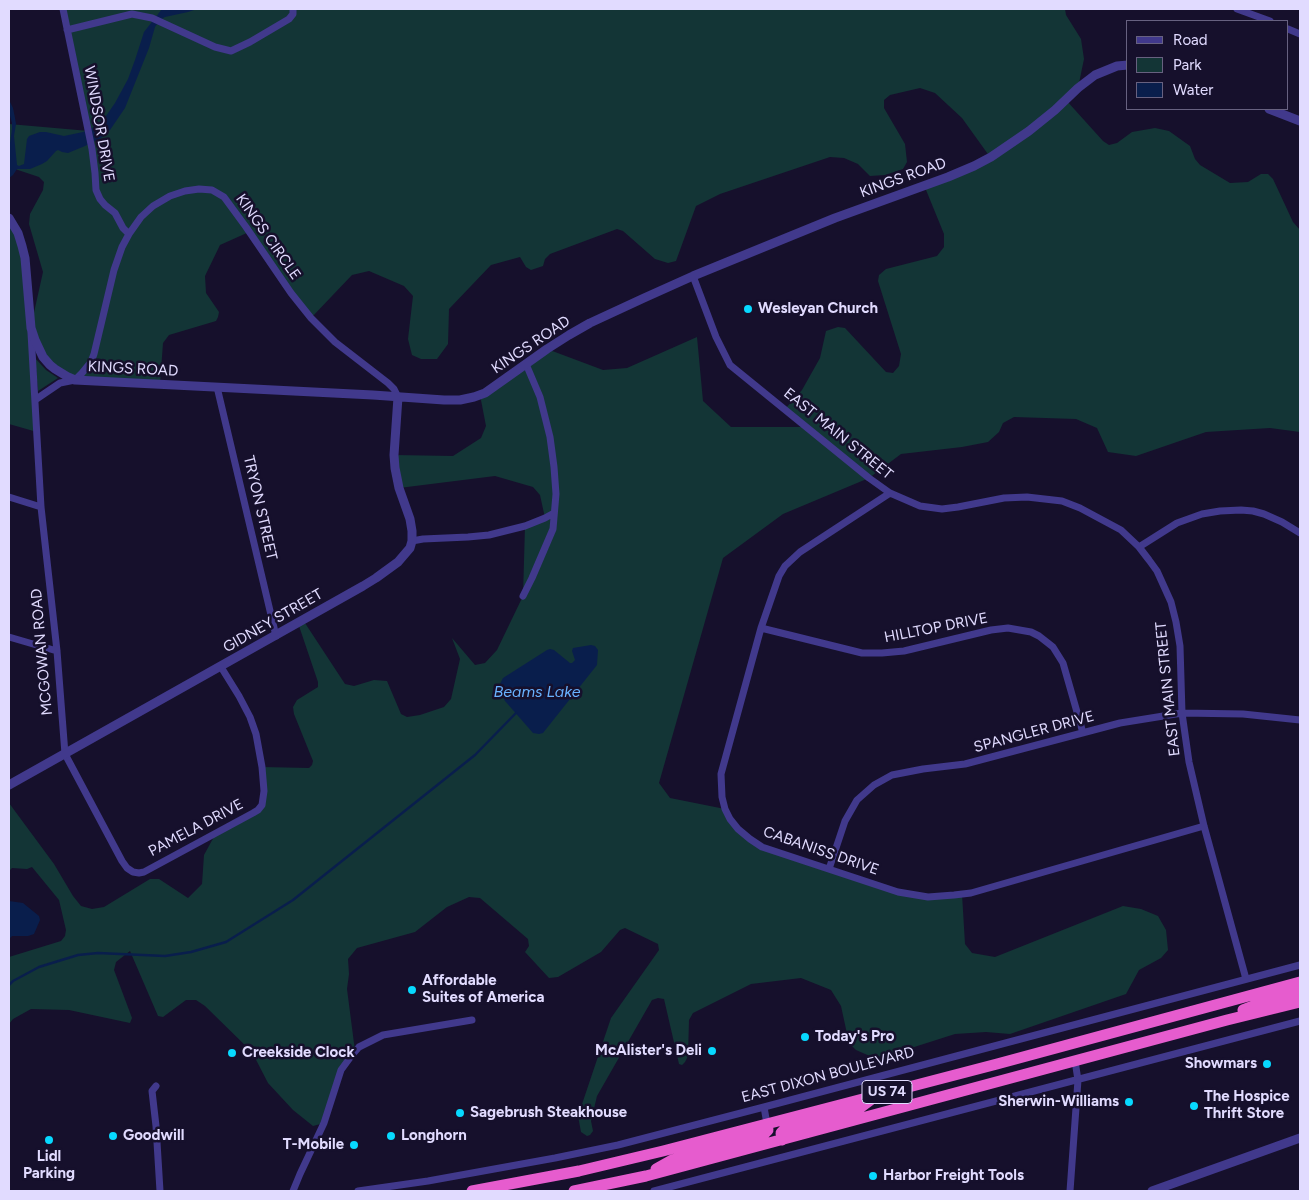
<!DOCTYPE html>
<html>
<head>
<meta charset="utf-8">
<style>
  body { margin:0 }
  #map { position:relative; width:1309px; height:1200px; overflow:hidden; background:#16102c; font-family:Figtree,sans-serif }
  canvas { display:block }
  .frame { position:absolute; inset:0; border:10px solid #e1dbff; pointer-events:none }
  .legend { position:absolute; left:1126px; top:20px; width:162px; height:90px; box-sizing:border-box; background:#16102c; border:1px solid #676180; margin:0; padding:6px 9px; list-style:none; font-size:15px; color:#e1dbff }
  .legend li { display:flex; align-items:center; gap:10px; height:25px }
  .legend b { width:25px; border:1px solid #676180 }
</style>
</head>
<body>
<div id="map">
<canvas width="1309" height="1200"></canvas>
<div class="frame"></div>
<ul class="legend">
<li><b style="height:6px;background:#41398c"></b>Road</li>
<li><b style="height:14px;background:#133536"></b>Park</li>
<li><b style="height:14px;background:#091e4c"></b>Water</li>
</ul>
</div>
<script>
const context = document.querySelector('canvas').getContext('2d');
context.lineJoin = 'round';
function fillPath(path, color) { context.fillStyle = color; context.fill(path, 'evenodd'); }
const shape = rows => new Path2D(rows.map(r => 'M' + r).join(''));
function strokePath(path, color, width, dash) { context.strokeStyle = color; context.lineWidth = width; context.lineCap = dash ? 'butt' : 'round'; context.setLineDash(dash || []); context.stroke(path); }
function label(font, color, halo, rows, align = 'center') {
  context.font = font + ' Figtree,sans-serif'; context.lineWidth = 5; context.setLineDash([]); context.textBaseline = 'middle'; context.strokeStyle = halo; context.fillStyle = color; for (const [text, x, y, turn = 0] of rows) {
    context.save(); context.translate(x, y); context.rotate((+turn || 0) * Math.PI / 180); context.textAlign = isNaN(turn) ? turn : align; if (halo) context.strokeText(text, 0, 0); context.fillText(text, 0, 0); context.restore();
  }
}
const green = shape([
  [63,9,1065,9,1066,15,1081,39,1084,59,1078,88,1066,100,1103,141,1109,145,1117,143,1132,132,1155,128,1169,131,1190,146,1195,159,1200,165,1230,183,1248,182,1261,174,1268,174,1273,179,1293,222,1300,230,1300,432,1270,428,1206,432,1136,456,1108,452,1097,428,1076,419,1014,417,1003,423,999,432,988,442,962,447,901,454,869,478,783,514,723,558,659,783,670,798,725,809,751,840,910,895,962,894,965,944,972,953,995,957,1123,906,1141,909,1158,916,1166,930,1168,950,1161,958,1139,970,1126,994,1010,1034,986,1032,955,1034,886,1056,872,1057,856,1050,849,1043,841,1006,831,990,801,978,751,984,693,1013,689,1020,688,1056,685,1062,682,1065,679,1064,664,999,658,998,652,1000,597,1096,591,1121,593,1131,590,1135,587,1136,581,1132,578,1116,611,1018,659,950,658,944,625,928,620,930,601,952,558,977,549,978,525,952,529,946,528,939,480,898,469,897,447,907,415,932,357,948,348,959,349,974,347,989,355,1051,346,1063,324,1123,313,1126,293,1110,268,1083,252,1052,205,1006,196,1000,186,1000,163,1017,158,1016,130,951,116,962,114,970,132,1018,130,1023,69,1010,31,1009,13,1019,9,1024,9,957,61,941,65,936,66,930,59,900,32,867,27,869,12,868,9,871,9,803,54,864,73,896,81,906,92,909,104,907,150,879,159,879,188,898,202,884,204,855,216,833,262,805,262,767,309,768,312,765,313,761,294,714,293,707,297,700,318,687,318,682,298,623,303,620,345,684,354,686,374,680,387,681,401,714,407,717,420,715,444,707,451,699,460,659,452,638,475,665,485,663,497,650,523,596,525,526,545,518,540,495,533,487,495,476,399,488,394,455,453,456,481,438,486,426,480,395,547,349,603,370,627,368,697,337,703,401,731,427,806,427,785,409,802,390,820,358,826,331,838,327,845,328,886,372,893,373,899,366,901,354,878,281,879,275,886,269,937,256,944,247,944,234,924,185,990,157,962,118,935,93,920,88,890,95,884,100,884,108,905,144,907,162,903,169,885,175,870,176,858,164,844,158,830,157,720,194,696,206,676,261,668,263,655,259,623,231,617,229,550,254,545,259,543,266,531,270,526,267,520,257,491,265,449,309,448,344,437,359,421,359,412,355,408,339,413,296,404,286,369,271,352,275,311,318,249,232,220,245,205,276,206,293,219,312,218,317,216,321,169,335,163,343,160,384,75,380,60,373,35,340,37,432,9,424,9,218,18,233,31,326,43,272,29,224,30,214,43,190,44,182,39,177,9,167,9,124,89,131],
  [35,358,46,370,58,378,38,391]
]);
const water = shape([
  [162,9,197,9,188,12,165,17,160,20,155,27,149,48,125,108,110,130,101,138,85,146,68,153,62,152,58,150,56,151,47,161,42,164,30,169,17,169,13,175,9,178,9,150,12,129,12,123,9,112,9,100,13,108,15,118,16,124,14,136,17,165,19,166,24,164,27,139,29,136,40,132,46,132,64,136,83,132,92,128,106,116,115,103,128,79,135,60,144,32],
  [591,645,595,646,598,650,597,665,543,733,539,734,533,733,505,701,501,694,499,686,503,678,547,650,550,649,554,650,570,663,572,663,575,660,572,651,573,648],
  [9,901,23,903,39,916,40,920,34,934,28,936,12,936,9,939]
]);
const stream = shape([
  [9,985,13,981,39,967,78,955,98,953,165,956,191,952,226,942,293,900,475,755,516,713]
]);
const minor = shape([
  [63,9,92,149,95,173,96,190,100,199,105,205,115,213,123,228,129,234],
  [1237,9,1270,21],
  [1288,29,1300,34],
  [67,30,132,14,152,18,215,47,231,51,250,42,289,19,293,14,293,9],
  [693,276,716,337,730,365,869,478,890,493,920,506,942,509,958,507,1004,498,1027,497,1062,501,1080,508,1121,530,1139,547,1149,560,1157,571,1171,602,1176,622,1180,646,1182,713,1189,762,1204,826,1246,979],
  [31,333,41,507,57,651,65,754,122,861,127,868,133,872,139,873,144,872,253,813,258,810,262,805,264,791,262,767,256,734,250,717,239,696,221,667],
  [217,387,276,636],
  [35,400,60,383,75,380,82,373,91,362,94,354,114,270,122,247,129,234,141,217,153,206,170,196,185,191,199,189,212,190,224,197,246,227,291,293,311,318,335,342,388,383,394,389,398,397],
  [890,493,800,552,785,566,779,576,761,628,721,774,722,797,725,809,730,819,738,829,750,839,762,847,898,892,928,897,954,895,971,893,1204,826],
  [9,497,41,507],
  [412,541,423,539,468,537,489,535,525,526,545,518,554,513],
  [1139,547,1177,523,1202,514,1220,511,1241,510,1253,511,1264,514,1282,522,1300,533],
  [523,596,532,578,553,529,556,494,554,467,550,437,540,397,526,364],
  [761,628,862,653,882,653,904,651,991,630,1008,628,1031,632,1039,636,1053,647,1063,663,1083,733],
  [9,637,57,651],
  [829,869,845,821,857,800,874,785,892,775,923,769,965,764,1120,723,1182,713,1243,714,1300,720],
  [156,1086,152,1091,156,1126,160,1191],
  [764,1107,767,1124],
  [293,1191,300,1174,324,1123,341,1070,352,1055,359,1047,383,1035,472,1020],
  [358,1191,428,1181,555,1158,618,1145,764,1107,1300,965],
  [654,1191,1300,1021],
  [1070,1191,1078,1080,1075,1061]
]);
const tertiary = shape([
  [1269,109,1300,121],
  [9,218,18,233,22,246,25,258,31,328,35,340,43,357,50,365,55,369,68,377,75,380,373,395,444,400,460,400,474,397,485,393,547,349,569,335,590,323,644,298,693,276,835,218,948,177,974,166,991,157,1029,131,1055,110,1078,88,1095,75,1117,66,1128,65],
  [9,785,363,586,376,578,398,562,410,548,412,541,412,531,410,519,399,488,395,468,394,455,398,397],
  [1152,1191,1300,1138]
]);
const trunk = shape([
  [1243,1010,1261,1003,1300,992],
  [782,1140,781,1133,784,1130,857,1110,873,1098],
  [656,1169,672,1160,764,1134,768,1130,767,1124],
  [472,1191,579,1171,663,1151,997,1064,1300,982],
  [574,1191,646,1176,1227,1020,1300,1002]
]);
const markers = [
  [748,309,5,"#07d9ff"],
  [412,990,5,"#07d9ff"],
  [805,1037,5,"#07d9ff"],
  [712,1051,5,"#07d9ff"],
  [232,1053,5,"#07d9ff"],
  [1267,1064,5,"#07d9ff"],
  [1129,1102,5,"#07d9ff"],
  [1194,1106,5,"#07d9ff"],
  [460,1113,5,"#07d9ff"],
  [113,1136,5,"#07d9ff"],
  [391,1136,5,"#07d9ff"],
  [49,1140,5,"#07d9ff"],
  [354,1145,5,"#07d9ff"],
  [873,1176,5,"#07d9ff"]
];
const shields = [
  [887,1092,50]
];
const shieldNames = [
  ["US 74",887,1092]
];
const streetNames = [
  ["WINDSOR DRIVE",99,124,80],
  ["KINGS ROAD",903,178,-20],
  ["KINGS CIRCLE",268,237,55],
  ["KINGS ROAD",531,345,-34],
  ["KINGS ROAD",133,369,3],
  ["EAST MAIN STREET",838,434,39],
  ["TRYON STREET",260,508,77],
  ["GIDNEY STREET",273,621,-30],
  ["HILLTOP DRIVE",936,628,-11],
  ["MCGOWAN ROAD",42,652,-95],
  ["EAST MAIN STREET",1168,689,-96],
  ["SPANGLER DRIVE",1034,732,-15],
  ["PAMELA DRIVE",196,828,-28],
  ["CABANISS DRIVE",821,851,19],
  ["EAST DIXON BOULEVARD",828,1075,-15]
];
const poiNames = [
  ["Wesleyan Church",758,309],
  ["Affordable",422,981],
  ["Suites of America",422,998],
  ["Today's Pro",815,1037],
  ["McAlister's Deli",702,1051,"right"],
  ["Creekside Clock",242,1053],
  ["Showmars",1257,1064,"right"],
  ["The Hospice",1204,1097],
  ["Thrift Store",1204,1114],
  ["Sherwin-Williams",1119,1102,"right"],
  ["Sagebrush Steakhouse",470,1113],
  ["Goodwill",123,1136],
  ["Longhorn",401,1136],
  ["T-Mobile",344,1145,"right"],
  ["Lidl",49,1157,"center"],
  ["Parking",49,1174,"center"],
  ["Harbor Freight Tools",883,1176]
];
const waterNames = [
  ["Beams Lake",537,692]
];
fillPath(green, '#133536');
fillPath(water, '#091e4c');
strokePath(stream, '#091e4c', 2.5);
strokePath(minor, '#41398c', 7);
strokePath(tertiary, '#41398c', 9);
strokePath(trunk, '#e65cce', 11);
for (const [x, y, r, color] of markers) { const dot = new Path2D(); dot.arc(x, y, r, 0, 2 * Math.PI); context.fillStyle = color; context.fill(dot); strokePath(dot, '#16102c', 2); }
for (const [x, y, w] of shields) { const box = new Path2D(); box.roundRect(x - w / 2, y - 11.5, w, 23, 4); context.fillStyle = '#16102c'; context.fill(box); strokePath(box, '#e1dbff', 1); }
label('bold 14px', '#e1dbff', null, shieldNames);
label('15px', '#e1dbff', '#16102c', streetNames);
label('bold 15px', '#e1dbff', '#16102c', poiNames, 'left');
label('italic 16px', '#69b2ff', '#16102c', waterNames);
</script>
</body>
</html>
